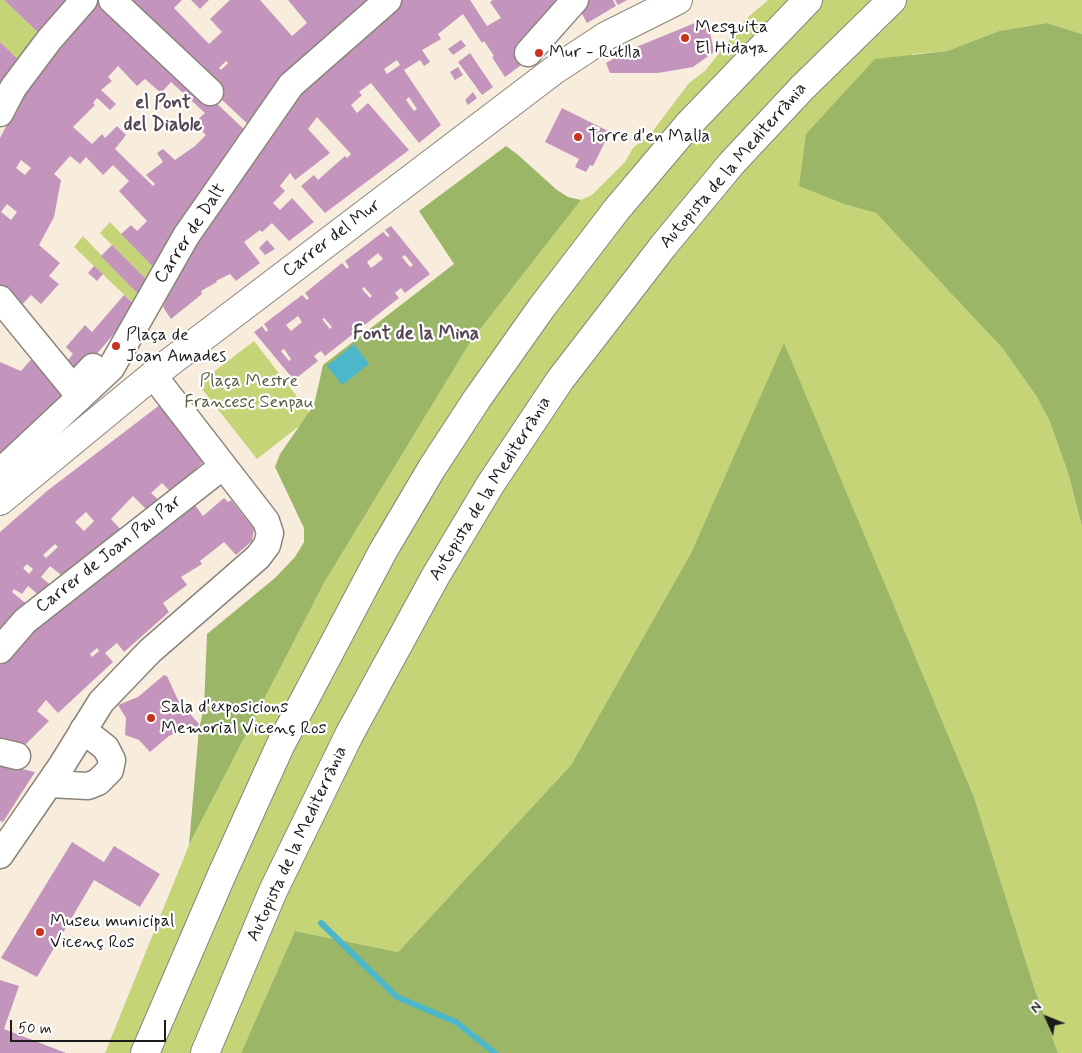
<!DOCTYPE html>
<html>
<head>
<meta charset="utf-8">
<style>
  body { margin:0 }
  #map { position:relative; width:1082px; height:1053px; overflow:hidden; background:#f8eddd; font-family:Mynerve,sans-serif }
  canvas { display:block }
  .north { position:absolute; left:1022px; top:993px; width:50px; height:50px; -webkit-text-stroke:4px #fff; paint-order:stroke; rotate:314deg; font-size:14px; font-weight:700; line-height:20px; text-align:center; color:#1c1c1c }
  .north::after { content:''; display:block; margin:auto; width:18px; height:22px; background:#1c1c1c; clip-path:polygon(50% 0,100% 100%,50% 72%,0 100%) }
  .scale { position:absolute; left:10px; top:1020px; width:156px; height:22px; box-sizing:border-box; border:2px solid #1c1c1c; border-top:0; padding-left:6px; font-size:15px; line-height:18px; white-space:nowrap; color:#1c1c1c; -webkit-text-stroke:4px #fff; paint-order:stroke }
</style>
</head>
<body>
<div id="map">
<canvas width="1082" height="1053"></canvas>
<div class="north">N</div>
<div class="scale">50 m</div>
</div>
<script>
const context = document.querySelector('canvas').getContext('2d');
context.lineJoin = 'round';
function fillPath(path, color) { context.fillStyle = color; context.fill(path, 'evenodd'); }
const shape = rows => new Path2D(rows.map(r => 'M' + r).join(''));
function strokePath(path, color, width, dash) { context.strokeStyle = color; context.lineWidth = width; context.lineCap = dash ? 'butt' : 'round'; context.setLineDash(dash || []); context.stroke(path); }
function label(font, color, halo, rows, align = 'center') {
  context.font = font + ' Mynerve,sans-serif'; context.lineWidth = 4.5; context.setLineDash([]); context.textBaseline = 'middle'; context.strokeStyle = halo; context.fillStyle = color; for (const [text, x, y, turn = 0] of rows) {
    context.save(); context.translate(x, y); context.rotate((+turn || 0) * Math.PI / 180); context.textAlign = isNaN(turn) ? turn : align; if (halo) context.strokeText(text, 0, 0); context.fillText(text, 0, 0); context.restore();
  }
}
const green = shape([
  [0,0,4,0,43,37,23,64,0,42],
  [768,0,1082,0,1082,34,1047,23,999,31,947,51,912,54,847,205,876,213,1003,349,1037,397,1050,422,1069,476,1082,527,1082,1053,1058,1053,1036,993,974,797,784,344,691,553,571,765,398,952,295,931,241,1053,105,1053,189,845,324,583,471,341,581,200,592,195,625,162,633,148,652,132,689,83,705,71,746,19],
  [110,222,158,272,150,283,100,233],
  [83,236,140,296,135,305,74,247],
  [254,341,312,416,257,459,198,384]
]);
const forest = shape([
  [1047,23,1082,34,1082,527,1069,476,1050,422,1037,397,1003,349,876,213,847,205,799,186,806,134,875,59,947,51,999,31],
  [506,146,517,154,557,190,568,197,581,200,471,341,324,583,189,845,199,729,204,707,207,634,275,578,295,557,304,542,304,528,275,467,280,454,314,405,323,365,454,264,419,211],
  [784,343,974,797,1036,993,1058,1053,241,1053,295,931,398,952,571,765,691,553]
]);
const water = shape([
  [354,344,369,364,342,385,327,366]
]);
const stream = shape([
  [321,923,397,997,456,1022,495,1053]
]);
const building = shape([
  [4,0,75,0,43,37],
  [97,0,107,0,248,133,158,272,121,234,131,225,137,231,147,221,119,191,129,181,113,165,103,175,86,157,80,164,70,156,54,174,61,180,54,217,39,245,60,263,49,276,59,284,41,304,31,295,18,309,0,289,0,138,28,84],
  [118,66,137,86,145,79,161,93,171,82,205,113,194,123,206,135,195,146,175,160,163,149,157,153,163,162,146,175,155,184,153,186,115,149,126,135,117,126,105,138,102,134,92,144,73,127,95,105,93,103,97,98,110,110,116,104,101,90,112,81,108,77],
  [21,160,31,168,25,175,16,168],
  [7,204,17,212,11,220,1,212],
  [116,0,182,0,174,8,209,44,222,32,210,19,230,0,260,0,292,36,307,23,288,0,378,0,252,128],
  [226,61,228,63,221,70,219,68],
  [191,0,209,0,200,9],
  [402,0,470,0,487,26,501,18,490,2,493,0,558,0,528,60,505,77,492,57,494,56,484,41,482,43,463,14,438,34,441,39,422,50,430,62,424,66,420,60,404,70,441,125,419,143,371,83,359,92,362,95,351,105,357,113,368,103,409,150,325,213,301,186,314,175,318,180,345,156,347,158,351,154,317,117,308,129,330,153,295,180,290,173,280,186,285,191,273,203,280,210,292,198,314,222,289,241,272,223,262,232,260,230,244,242,260,263,236,281,230,274,216,281,217,282,201,291,202,294,171,319,163,307,182,261,287,106],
  [397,60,400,65,387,74,384,69],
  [409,97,417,109,414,111,406,100],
  [581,0,613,0,616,6,587,23,577,5],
  [615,0,627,0,618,5],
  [707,18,714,52,693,67,658,73,610,73,606,63,629,50],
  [461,40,466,46,453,55,448,49],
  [0,42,23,64,0,96],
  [470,53,493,87,482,95,458,62],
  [458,67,463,75,455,80,450,72],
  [473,92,477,98,468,105,465,100],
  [562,108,610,132,593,166,590,165,586,172,575,167,579,159,545,142],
  [391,226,430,274,405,293,401,288,395,293,399,298,325,356,321,351,314,356,318,361,294,380,254,332,262,326,266,332,268,330,264,324,302,295,307,300,309,298,305,293,342,263,347,269,349,267,345,261,383,232,388,237,390,236,385,230],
  [378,253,383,259,371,268,367,262],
  [405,255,413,265,410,267,402,257],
  [364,287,372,296,370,298,362,289],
  [298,316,302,322,291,331,286,325],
  [324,318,332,327,330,329,322,319],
  [284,349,291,359,289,361,281,351],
  [267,240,275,249,265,255,259,248],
  [112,245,150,283,141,297,101,256],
  [94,266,103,274,97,281,88,273],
  [124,295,135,305,125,321,76,378,64,365,73,354,66,347,85,325,92,332],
  [35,355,65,391,27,438,0,458,0,362,21,371],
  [161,404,205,460,172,493,162,483,151,493,162,503,150,513,133,496,111,519,124,533,66,579,50,566,41,577,54,588,41,597,28,586,22,594,14,589,12,592,29,606,0,636,0,532,47,491],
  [86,512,94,521,84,531,75,522],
  [55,544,58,547,46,558,43,555],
  [27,564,33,569,29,574,23,568],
  [224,498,228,502,231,500,254,529,252,541,236,555,224,542,200,561,202,564,181,577,187,585,163,603,169,612,124,652,117,643,105,653,113,662,58,713,46,700,37,711,49,721,19,751,0,746,0,665,28,632,192,501,203,516],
  [97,648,99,651,92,657,90,654],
  [164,675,167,676,178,700,199,724,197,727,182,730,169,736,150,752,139,740,125,735,126,718,118,705,138,697],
  [0,764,35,772,3,822,0,821],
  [72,842,104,862,114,846,160,874,140,907,94,880,37,977,1,958],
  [0,980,19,986,4,1029,66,1053,0,1053]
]);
const minor = shape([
  [112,0,210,92],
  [528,53,575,0],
  [0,113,13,88,49,40,84,0],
  [0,299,73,388,93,367],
  [0,472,111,368,186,236,291,85,388,0],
  [0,650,25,621,223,466],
  [0,752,17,756],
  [49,784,88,786,98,782,110,770,112,760,106,748,83,730],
  [0,855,62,765,101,702,150,651,258,557,267,545,270,533,266,521,153,375]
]);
const major = shape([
  [0,501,153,375,553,71,606,36,678,0]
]);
const highway = shape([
  [145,1053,223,872,280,746,383,551,432,468,477,399,542,307,617,209,688,125,808,0],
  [205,1053,273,891,349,735,435,577,490,485,560,380,664,245,731,164,802,88,892,0]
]);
const markers = [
  [685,38,5,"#c8321e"],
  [539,53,5,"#c8321e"],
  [578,137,5,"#c8321e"],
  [116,346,5,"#c8321e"],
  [151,718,5,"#c8321e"],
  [40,932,5,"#c8321e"]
];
const poiNames = [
  ["Mesquita",695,28],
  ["El Hidaya",695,49],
  ["Mur - Rutlla",549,53],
  ["Torre d'en Malla",588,137],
  ["Plaça de",126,336],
  ["Joan Amades",126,357],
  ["Sala d'exposicions",161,708],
  ["Memorial Vicenç Ros",161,729],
  ["Museu municipal",50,922],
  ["Vicenç Ros",50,943]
];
const streetNames = [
  ["Autopista de la Mediterrània",734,166,-49],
  ["Carrer de Dalt",191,234,-57],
  ["Carrer del Mur",332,239,-37],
  ["Autopista de la Mediterrània",491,489,-58],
  ["Carrer de Joan Pau Par",109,555,-38],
  ["Autopista de la Mediterrània",298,844,-65]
];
const parkNames = [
  ["Plaça Mestre",249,382],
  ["Francesc Senpau",249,403]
];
const neighbourhoodNames = [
  ["el Pont",163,104],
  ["del Diable",163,126],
  ["Font de la Mina",416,335]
];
fillPath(green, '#c5d476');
fillPath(forest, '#9cb667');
fillPath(water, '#4cb7c9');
strokePath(stream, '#4cb7c9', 6);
fillPath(building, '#c394bc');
strokePath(minor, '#8a847c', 29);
strokePath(major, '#8a847c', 30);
strokePath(highway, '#8a847c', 30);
strokePath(minor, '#fff', 26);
strokePath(major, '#fff', 28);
strokePath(highway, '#fff', 28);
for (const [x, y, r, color] of markers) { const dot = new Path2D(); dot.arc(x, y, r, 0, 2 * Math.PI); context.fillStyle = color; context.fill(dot); strokePath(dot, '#fff', 2); }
label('18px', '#1c1c1c', '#fff', poiNames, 'left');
label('18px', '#1c1c1c', '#fff', streetNames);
label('18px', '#575c3c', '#fff', parkNames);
label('bold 19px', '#564654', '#fff', neighbourhoodNames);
</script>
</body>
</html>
